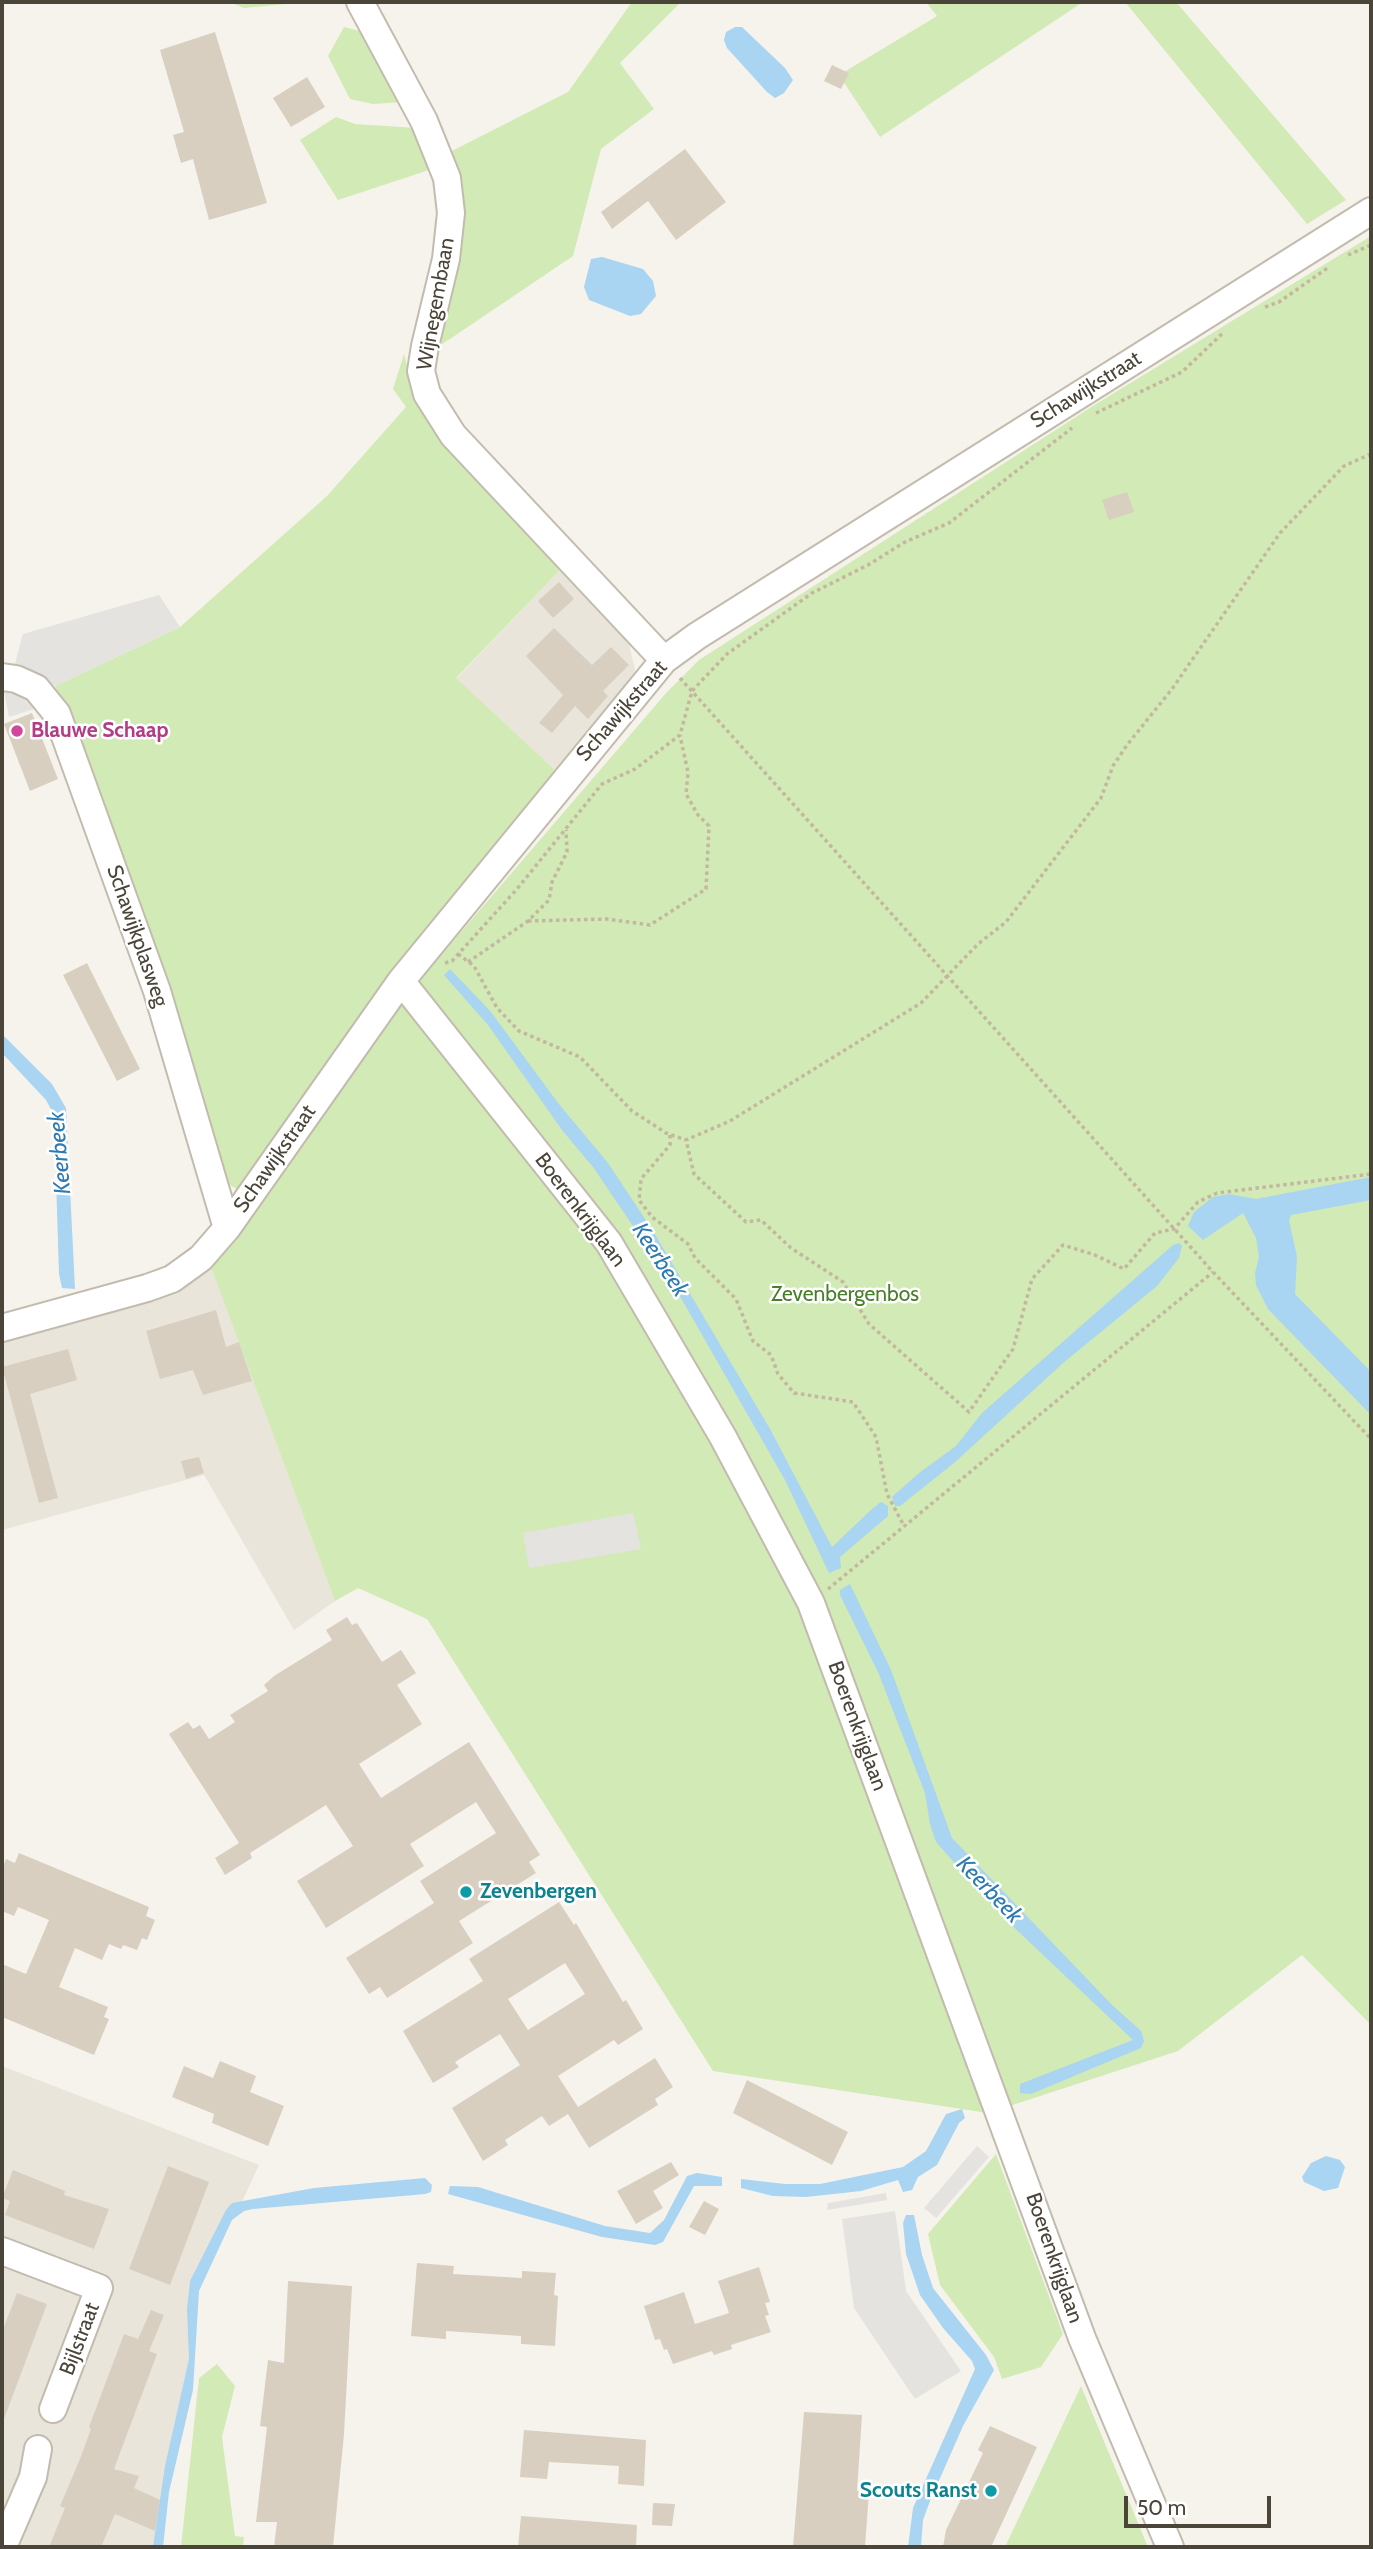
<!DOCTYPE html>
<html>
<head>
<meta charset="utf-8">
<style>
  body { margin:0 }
  #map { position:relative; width:1373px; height:2549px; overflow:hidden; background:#f6f3ec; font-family:Cabin,sans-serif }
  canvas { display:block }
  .frame { position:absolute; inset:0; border:4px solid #4b4439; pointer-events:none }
  .scale { position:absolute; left:1124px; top:2496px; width:147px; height:32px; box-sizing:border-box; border:4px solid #4b4439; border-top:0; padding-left:9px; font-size:21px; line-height:24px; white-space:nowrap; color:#4b4439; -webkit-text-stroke:5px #fff; paint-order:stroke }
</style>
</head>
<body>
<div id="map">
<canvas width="1373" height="2549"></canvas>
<div class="frame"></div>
<div class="scale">50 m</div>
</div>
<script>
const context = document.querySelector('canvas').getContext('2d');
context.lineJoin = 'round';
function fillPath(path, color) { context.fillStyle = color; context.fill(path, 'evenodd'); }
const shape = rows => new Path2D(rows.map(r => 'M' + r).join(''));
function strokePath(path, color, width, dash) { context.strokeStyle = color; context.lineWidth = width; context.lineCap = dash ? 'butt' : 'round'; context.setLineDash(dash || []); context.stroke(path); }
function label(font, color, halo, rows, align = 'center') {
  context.font = font + ' Cabin,sans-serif'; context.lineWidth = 5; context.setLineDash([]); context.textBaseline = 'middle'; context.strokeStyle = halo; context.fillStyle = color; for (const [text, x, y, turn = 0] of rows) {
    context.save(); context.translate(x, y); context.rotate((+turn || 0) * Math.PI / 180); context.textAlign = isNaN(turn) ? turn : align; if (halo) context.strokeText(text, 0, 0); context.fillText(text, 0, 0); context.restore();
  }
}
const residential = shape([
  [562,568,629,644,635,670,632,681,556,771,456,679],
  [201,1239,335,1601,294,1630,204,1475,2,1530,2,1313,141,1275,168,1264],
  [2,2066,259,2165,240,2206,231,2215,194,2285,191,2365,158,2547,2,2547]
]);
const green = shape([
  [229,2,307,2,244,8],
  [632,2,681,2,620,63,654,109,601,149,573,256,441,345,448,153,568,92],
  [926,2,1083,2,880,137,839,75,937,16],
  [1125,2,1176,2,1346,200,1307,224],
  [344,27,364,32,404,102,373,104,350,99,328,56],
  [336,117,355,124,417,128,432,169,338,200,300,140],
  [1371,236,1371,2025,1302,1955,1178,2051,988,2113,713,2071,427,1619,358,1588,335,1601,208,1259,412,989,667,692,699,660,1096,404],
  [404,354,411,381,562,568,456,678,556,771,394,970,237,1189,224,1182,192,1071,55,686,180,627,327,496,406,407,393,389],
  [996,2154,1063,2334,1041,2367,1002,2379,994,2357,940,2285,928,2234],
  [217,2364,235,2386,222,2437,235,2536,244,2537,243,2547,181,2547,199,2378],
  [1081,2386,1148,2547,1005,2547]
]);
const parking = shape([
  [159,595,180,627,55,686,15,664,23,634],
  [2,681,15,683,37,708,9,717],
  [633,1513,641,1549,529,1568,523,1533],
  [977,2146,989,2157,936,2218,924,2208],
  [886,2193,887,2200,827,2210,828,2203],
  [895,2211,906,2291,961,2371,915,2399,854,2308,842,2219]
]);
const water = shape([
  [735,27,742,27,785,68,793,80,784,93,775,98,767,92,727,48,724,40,726,32],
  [602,257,643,269,653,281,656,296,641,314,630,316,589,300,584,287,591,259],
  [450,969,491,1012,558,1103,608,1163,653,1231,770,1429,832,1547,872,1509,881,1502,888,1506,888,1516,840,1557,841,1568,829,1573,785,1480,677,1291,593,1167,562,1130,488,1025,444,975],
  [2,1034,52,1084,66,1108,75,1289,62,1288,59,1274,54,1115,46,1100,2,1053],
  [1371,1177,1371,1200,1291,1215,1289,1221,1297,1256,1295,1294,1371,1372,1371,1415,1268,1309,1256,1285,1255,1273,1259,1257,1256,1238,1243,1213,1203,1240,1188,1226,1194,1212,1213,1197,1229,1194,1256,1199],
  [1179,1243,1182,1246,1179,1258,1157,1286,1063,1363,954,1463,900,1506,895,1506,892,1497,919,1473,956,1446,982,1413,1173,1245],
  [850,1584,891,1670,952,1838,1112,2005,1141,2031,1144,2041,1141,2048,1031,2094,1020,2093,1020,2084,1133,2040,1002,1916,936,1842,930,1824,925,1793,878,1672,840,1595,840,1590],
  [962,2109,965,2118,959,2123,937,2165,918,2177,912,2190,903,2192,898,2180,861,2191,806,2197,773,2196,741,2188,741,2179,785,2184,820,2184,903,2167,926,2151,946,2114],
  [1326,2156,1340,2160,1345,2167,1338,2188,1324,2191,1304,2182,1302,2177,1311,2163],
  [697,2173,722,2177,722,2186,694,2186,663,2242,655,2245,602,2237,448,2194,450,2186,478,2187,605,2226,650,2233,664,2220,687,2176],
  [425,2178,432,2185,431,2192,425,2194,253,2209,244,2211,232,2220,199,2291,193,2390,169,2492,163,2547,153,2547,165,2466,189,2359,187,2309,190,2281,226,2210,232,2203,314,2188],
  [906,2215,914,2215,922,2255,933,2288,986,2355,994,2370,963,2426,930,2501,923,2520,921,2547,908,2547,913,2508,975,2369,972,2361,943,2328,920,2295,906,2254,903,2223]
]);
const building = shape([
  [215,32,267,203,209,220,193,159,181,163,173,135,184,132,160,50],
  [832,65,849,73,841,89,824,81],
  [307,77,325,107,291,127,273,98],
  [685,149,726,202,676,240,648,201,612,229,601,212],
  [1127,492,1134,512,1109,520,1102,500],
  [559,582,574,599,553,618,538,601],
  [554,628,592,665,611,647,629,665,603,691,608,696,588,719,575,706,552,733,539,723,563,695,526,656],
  [32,713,58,779,30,791,4,724],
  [87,963,140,1069,117,1081,63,975],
  [216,1310,226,1347,239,1342,252,1381,203,1395,193,1370,160,1379,146,1331],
  [68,1349,77,1380,30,1394,58,1498,39,1503,2,1367],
  [199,1457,204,1473,186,1479,181,1461],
  [347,1617,352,1625,357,1623,382,1662,401,1650,416,1673,397,1685,422,1724,359,1764,381,1798,469,1742,540,1855,529,1862,536,1873,459,1921,473,1943,387,1998,380,1987,369,1994,346,1958,434,1903,420,1881,496,1833,476,1802,410,1844,424,1866,326,1928,297,1881,353,1846,326,1805,250,1853,252,1858,225,1875,215,1858,239,1843,169,1734,188,1722,193,1729,200,1725,209,1739,235,1722,230,1715,268,1691,264,1685,274,1676,332,1640,326,1630],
  [19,1853,149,1907,146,1916,155,1920,147,1940,142,1938,137,1950,123,1945,121,1949,109,1944,102,1960,75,1948,59,1987,108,2007,104,2017,109,2019,94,2055,2,2017,2,1964,26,1974,49,1920,18,1907,14,1916,2,1911,2,1869,6,1859,15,1863],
  [559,1902,574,1925,576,1923,623,2002,626,2000,643,2029,618,2045,614,2040,558,2076,578,2107,655,2058,673,2087,655,2099,658,2105,589,2148,568,2114,549,2126,542,2116,505,2140,508,2145,483,2161,452,2108,520,2065,500,2034,455,2062,459,2067,433,2083,403,2031,483,1981,469,1959],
  [565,1963,585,1994,528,2030,508,1999],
  [220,2061,256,2076,250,2092,284,2106,268,2146,212,2123,214,2114,172,2097,184,2066,213,2078],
  [747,2080,848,2132,832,2165,733,2113],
  [671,2162,679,2175,653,2191,663,2208,636,2224,617,2191],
  [168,2166,209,2182,170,2285,129,2269],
  [13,2170,65,2191,64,2195,109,2209,94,2249,5,2215,10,2201,2,2198],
  [704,2201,719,2209,705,2235,689,2227],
  [417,2263,454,2266,453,2274,522,2278,522,2271,556,2273,554,2295,558,2296,555,2346,521,2344,521,2336,446,2331,446,2339,411,2336],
  [759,2267,770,2302,765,2303,769,2315,765,2316,771,2332,731,2345,732,2349,714,2355,712,2351,673,2364,667,2349,664,2350,660,2339,655,2340,644,2306,684,2292,695,2324,729,2313,718,2281],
  [288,2281,352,2286,344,2434,333,2547,274,2547,277,2522,256,2522,267,2427,260,2426,268,2360,284,2363],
  [17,2293,47,2304,4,2419,2,2332],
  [151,2310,164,2315,149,2351,157,2354,114,2469,139,2476,134,2488,160,2500,155,2531,115,2514,101,2547,49,2547,65,2508,60,2506,80,2459,91,2429,89,2427,124,2334,138,2339],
  [804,2412,862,2415,857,2491,869,2492,865,2547,793,2547],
  [990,2426,1037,2447,991,2547,943,2547,946,2530,983,2453,978,2450],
  [524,2430,646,2440,644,2486,618,2484,619,2466,549,2462,547,2479,520,2477],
  [653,2503,675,2504,672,2526,652,2525],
  [521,2516,637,2525,636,2547,518,2547]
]);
const path = shape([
  [1348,255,1371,245],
  [1265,307,1279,302,1329,267],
  [1096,413,1182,372,1224,332],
  [1371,454,1344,466,1280,533,1172,689,1127,745,1113,766,1101,798,1006,922,978,944,921,1003,730,1121,686,1140,694,1174,746,1222,761,1220,791,1248,843,1282,869,1324,969,1412,1013,1349,1032,1279,1063,1245,1095,1255,1124,1269,1155,1233,1174,1229,1198,1202,1217,1193,1371,1174],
  [680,678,1213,1272,1371,1439],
  [528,921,607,919,650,925,706,889,709,826,698,815,686,794,688,772,680,736],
  [458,954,474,966,497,1008,519,1031,580,1057,632,1111,666,1133,686,1140],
  [468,962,528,921,549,900,552,882,567,852,566,830],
  [445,963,452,961,517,889,602,784,635,769,680,735,692,691,727,654,812,593,868,565,905,542,949,523,1072,428],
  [670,1135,670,1145,641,1179,639,1200,652,1217,688,1244,695,1258,736,1299,753,1341,771,1355,778,1374,794,1393,853,1402,876,1437,887,1494,904,1526],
  [828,1589,1213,1272]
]);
const minor = shape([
  [360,2,424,121,447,178,451,213,446,259,425,346,421,371,427,394,453,435,664,660],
  [2,677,16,679,36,688,57,714,157,991,227,1228],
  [401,981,609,1243,723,1437,811,1603,1082,2338,1170,2547],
  [2,1328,147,1288,172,1279,201,1258,227,1228,401,981,664,660,697,636,1371,211],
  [2,2251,99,2288,53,2409],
  [3,2547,33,2477,38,2449]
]);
const markers = [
  [17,731,7,"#d1479c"],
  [466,1892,7,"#0f9aa8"],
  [991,2491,7,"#0f9aa8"]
];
const streetNames = [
  ["Wijnegembaan",436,304,-80],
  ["Schawijkstraat",1086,390,-32],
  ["Schawijkstraat",622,711,-49],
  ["Schawijkplasweg",137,936,71],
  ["Schawijkstraat",275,1159,-55],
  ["Boerenkrijglaan",580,1210,53],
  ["Boerenkrijglaan",857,1726,70],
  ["Boerenkrijglaan",1054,2258,71],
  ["Bijlstraat",80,2339,-69]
];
const hotelNames = [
  ["Blauwe Schaap",31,731]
];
const parkNames = [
  ["Zevenbergenbos",845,1295]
];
const cultureNames = [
  ["Zevenbergen",480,1892],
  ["Scouts Ranst",977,2491,"right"]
];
const waterNames = [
  ["Keerbeek",60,1153,-95],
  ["Keerbeek",660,1260,57],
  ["Keerbeek",989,1890,46]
];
fillPath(residential, '#eae5da');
fillPath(green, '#d2eab5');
fillPath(parking, '#e5e3e0');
fillPath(water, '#a9d4f2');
fillPath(building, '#d8cfc1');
strokePath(minor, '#c2bbae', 30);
strokePath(path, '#c4b79f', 3.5, [3.5, 3.5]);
strokePath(minor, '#fff', 26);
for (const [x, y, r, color] of markers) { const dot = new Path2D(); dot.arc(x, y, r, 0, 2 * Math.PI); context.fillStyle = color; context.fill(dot); strokePath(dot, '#fff', 2.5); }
label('21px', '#4b4439', '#fff', streetNames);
label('bold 21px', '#b23c85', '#fff', hotelNames, 'left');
label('21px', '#4a7f2a', '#fff', parkNames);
label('bold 21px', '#0d838f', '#fff', cultureNames, 'left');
label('italic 23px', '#2e7ab2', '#fff', waterNames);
</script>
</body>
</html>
